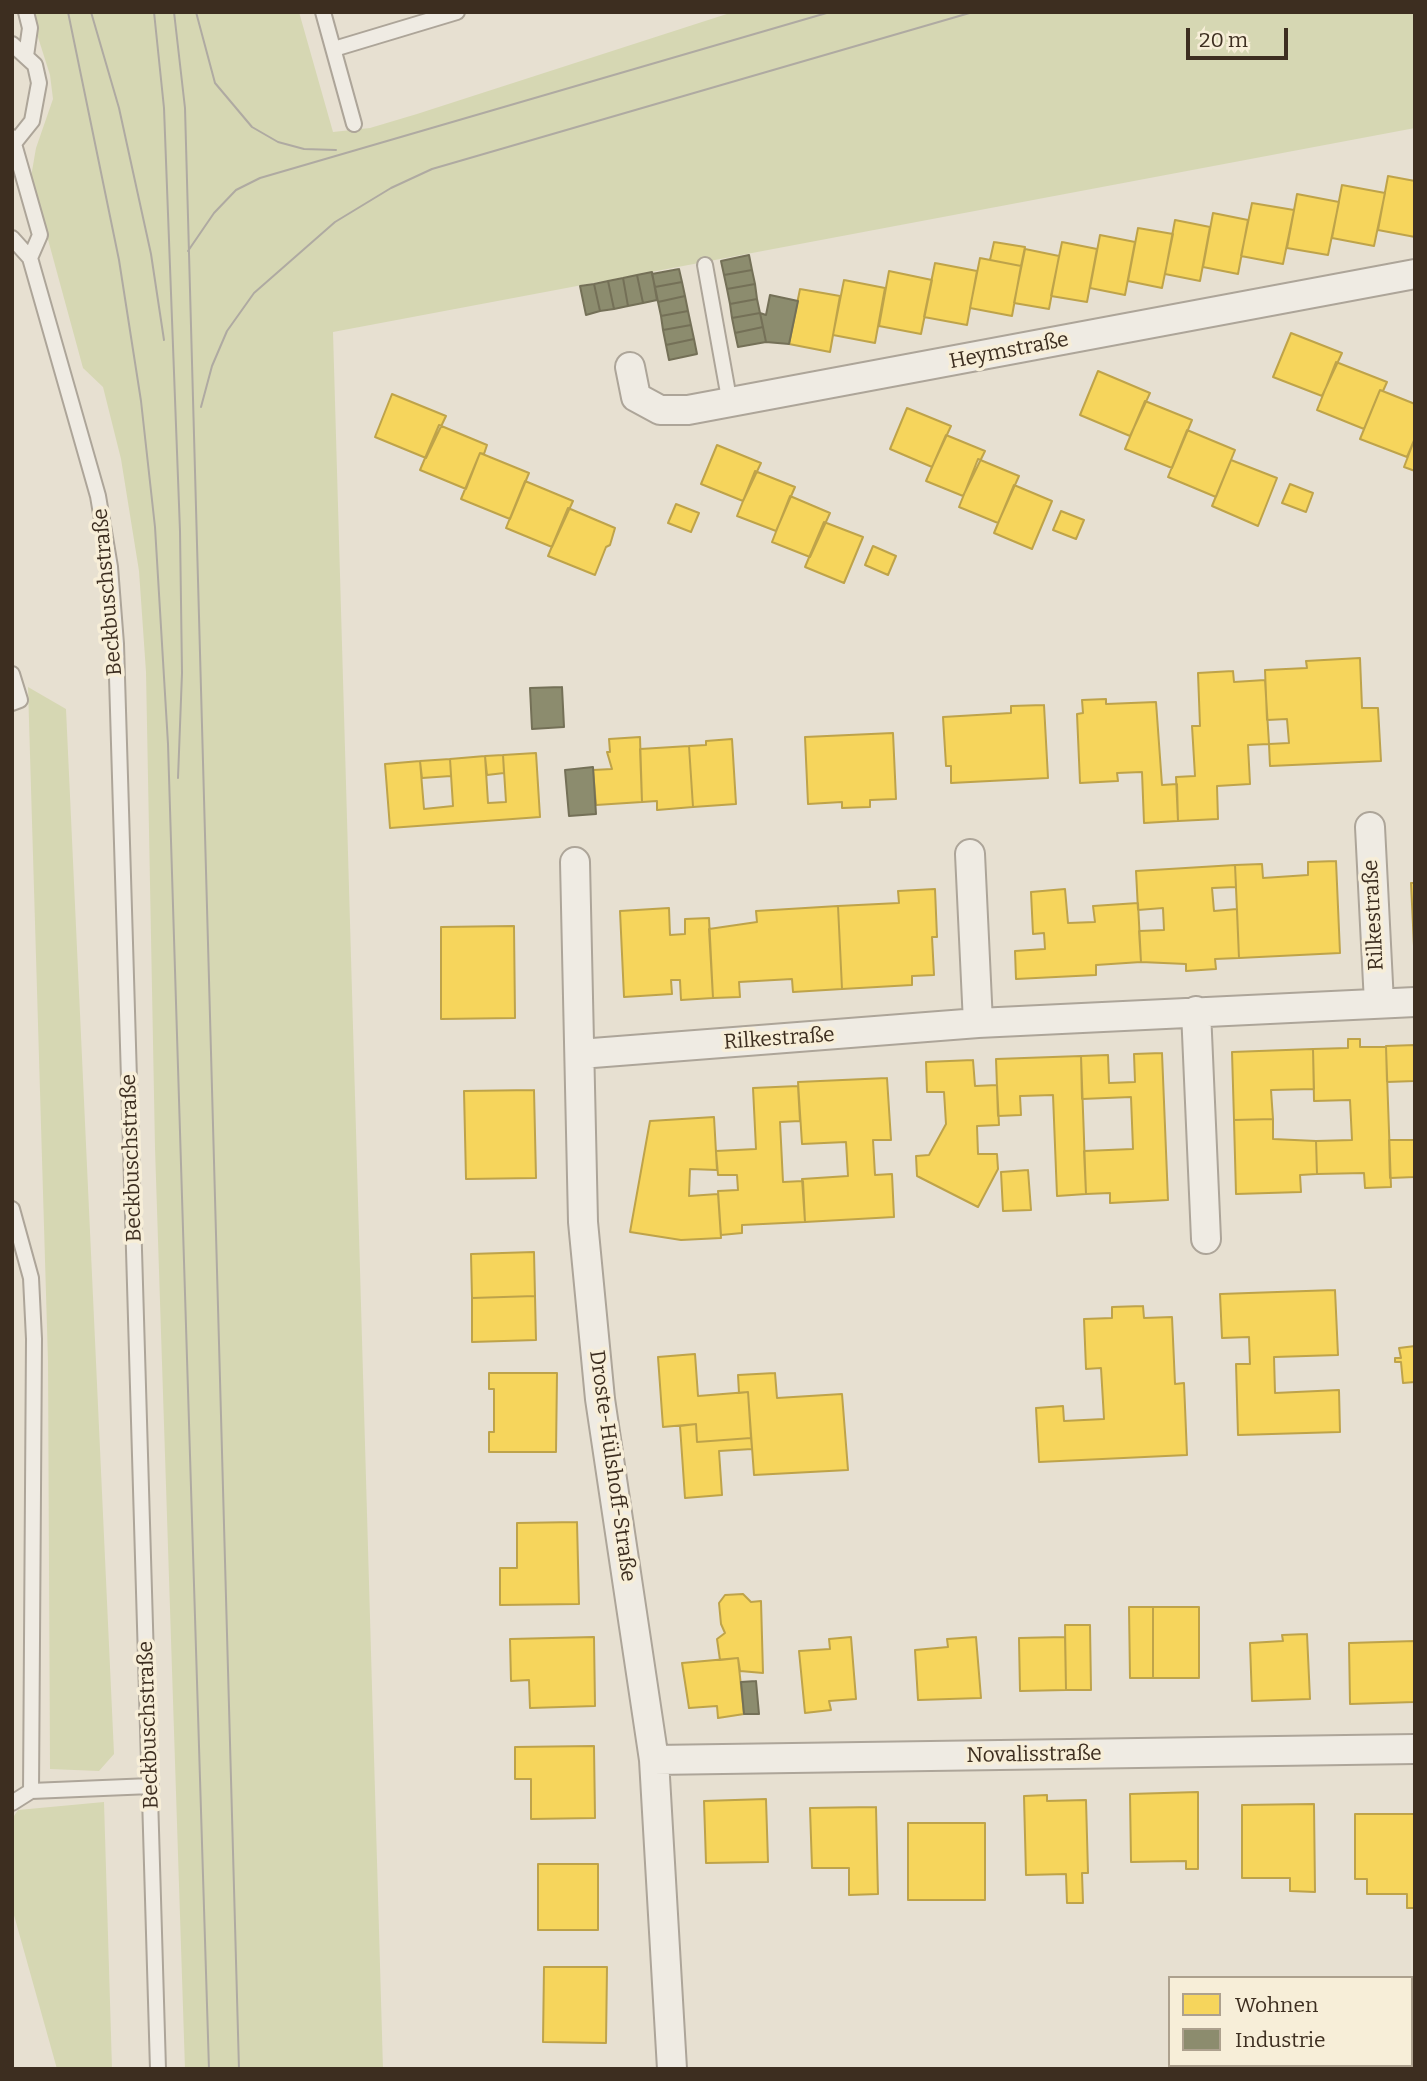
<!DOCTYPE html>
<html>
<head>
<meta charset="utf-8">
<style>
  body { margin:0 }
  #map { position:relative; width:1427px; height:2081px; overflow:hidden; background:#e7e0d1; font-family:Bitter,serif }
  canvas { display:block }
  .frame { position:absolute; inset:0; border:14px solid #3d2e20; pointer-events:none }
  .legend { position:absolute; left:1168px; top:1976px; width:245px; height:91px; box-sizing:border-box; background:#f7eed8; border:2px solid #ada18e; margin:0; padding:9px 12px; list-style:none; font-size:21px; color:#3d2e20 }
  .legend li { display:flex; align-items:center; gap:14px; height:35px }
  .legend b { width:35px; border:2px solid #ada18e }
  .scale { position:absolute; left:1186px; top:28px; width:102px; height:32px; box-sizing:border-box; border:4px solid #3d2e20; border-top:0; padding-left:9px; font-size:21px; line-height:24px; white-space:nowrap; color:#3d2e20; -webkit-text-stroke:5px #f7eed8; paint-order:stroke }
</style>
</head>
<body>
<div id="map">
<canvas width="1427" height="2081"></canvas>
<div class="frame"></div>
<ul class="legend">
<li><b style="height:19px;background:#f6d55c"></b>Wohnen</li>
<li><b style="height:19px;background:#8c8c6e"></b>Industrie</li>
</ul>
<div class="scale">20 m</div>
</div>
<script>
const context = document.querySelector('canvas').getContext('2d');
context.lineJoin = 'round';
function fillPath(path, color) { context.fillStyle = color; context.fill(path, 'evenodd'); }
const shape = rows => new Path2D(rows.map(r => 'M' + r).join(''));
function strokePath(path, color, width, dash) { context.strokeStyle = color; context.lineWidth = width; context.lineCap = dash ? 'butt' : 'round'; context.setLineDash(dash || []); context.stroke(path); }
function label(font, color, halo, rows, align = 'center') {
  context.font = font + ' Bitter,serif'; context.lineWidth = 7; context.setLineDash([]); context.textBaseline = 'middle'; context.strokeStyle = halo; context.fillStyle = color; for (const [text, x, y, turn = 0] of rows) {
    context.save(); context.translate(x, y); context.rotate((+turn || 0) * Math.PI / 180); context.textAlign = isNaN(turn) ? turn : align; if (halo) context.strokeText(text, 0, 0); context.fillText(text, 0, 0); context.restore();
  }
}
const green = shape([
  [30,12,299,12,333,132,370,128,417,114,733,12,1415,12,1415,128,333,332,383,2069,185,2069,155,1148,146,672,139,571,121,459,103,387,83,368,31,177,36,148,53,99,50,75],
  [28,687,66,709,114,1754,99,1771,50,1769,48,1361],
  [104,1802,112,2069,57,2069,12,1908,12,1819,18,1810]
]);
const homes = shape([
  [1388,176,1415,181,1415,237,1378,230,1388,176],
  [1342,185,1385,193,1374,246,1332,238,1342,185],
  [1297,194,1339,202,1328,255,1287,248,1297,194],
  [1252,203,1294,210,1283,264,1241,256,1252,203],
  [1213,213,1248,220,1238,274,1203,267,1213,213],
  [1175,220,1210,227,1200,281,1165,274,1175,220],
  [1138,228,1173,234,1162,288,1128,281,1138,228],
  [1100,235,1135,242,1125,295,1090,288,1100,235],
  [994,242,1025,247,1021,266,990,260,994,242],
  [1062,242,1097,249,1087,302,1051,296,1062,242],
  [1025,249,1059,256,1049,309,1014,303,1025,249],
  [980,258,1021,266,1012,316,970,308,980,258],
  [935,263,977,271,967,325,924,317,935,263],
  [889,271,932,280,921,334,879,326,889,271],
  [844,280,885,288,875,343,833,335,844,280],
  [800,289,840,296,830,352,789,344,800,289],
  [1291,333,1342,353,1322,396,1273,377,1291,333],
  [1336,362,1387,382,1383,391,1380,390,1364,429,1317,410,1336,362],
  [1098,371,1150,393,1130,436,1080,415,1098,371],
  [1380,390,1415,404,1415,438,1407,457,1360,439,1380,390],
  [392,394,446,416,426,458,375,437,392,394],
  [1145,401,1192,420,1172,468,1125,449,1145,401],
  [907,408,951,426,932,467,890,449,907,408],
  [439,425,487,445,484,454,480,453,466,489,420,470,439,425],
  [1187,430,1235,450,1216,497,1168,477,1187,430],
  [946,435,985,451,963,496,926,481,946,435],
  [1415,438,1415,471,1404,467,1415,438],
  [717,445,761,463,743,501,701,484,717,445],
  [480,453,529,473,510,519,461,499,480,453],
  [978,459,1019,476,998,523,959,507,978,459],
  [1231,460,1277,478,1258,526,1212,506,1231,460],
  [755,471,795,487,776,531,737,516,755,471],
  [525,481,573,501,552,547,506,528,525,481],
  [1290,484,1313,493,1306,512,1282,503,1290,484],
  [1014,485,1052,501,1032,549,994,533,1014,485],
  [790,496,830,513,810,557,772,542,790,496],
  [676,504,699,513,691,532,668,523,676,504],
  [568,508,615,528,610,545,606,547,595,575,548,556,568,508],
  [1061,511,1084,520,1076,539,1053,530,1061,511],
  [824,522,863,537,844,583,805,567,824,522],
  [873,546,896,556,888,575,865,565,873,546],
  [1360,658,1362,708,1378,708,1381,761,1270,766,1269,744,1289,743,1287,719,1267,720,1265,670,1307,668,1306,661,1360,658],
  [1233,671,1234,682,1265,680,1269,744,1248,745,1250,784,1217,786,1218,819,1178,821,1176,777,1195,776,1192,726,1200,726,1198,673,1233,671],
  [1106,699,1106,704,1156,702,1162,785,1177,784,1178,821,1144,823,1142,772,1117,773,1118,781,1080,783,1077,714,1083,713,1082,700,1106,699],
  [1044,705,1048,778,951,783,951,766,946,766,943,717,1011,713,1011,706,1044,705],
  [893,733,896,799,870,800,870,807,842,808,842,802,808,804,805,737,893,733],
  [640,737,642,802,596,805,593,770,612,769,607,752,610,752,609,739,640,737],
  [732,739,736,804,693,807,689,746,706,745,706,741,732,739],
  [689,746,693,807,657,810,657,801,642,802,640,749,689,746],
  [536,753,540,817,390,828,385,764,420,761,424,809,453,806,450,759,485,756,488,803,506,802,503,755,536,753],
  [503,755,504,773,487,775,485,756,503,755],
  [450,759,451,776,422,778,420,761,450,759],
  [1336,861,1340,953,1239,958,1235,865,1262,864,1263,878,1308,875,1308,862,1336,861],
  [1235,865,1236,887,1212,888,1214,911,1237,909,1239,958,1215,959,1216,969,1186,971,1186,964,1141,962,1139,931,1164,930,1163,908,1138,910,1136,871,1235,865],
  [1411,883,1415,883,1415,946,1414,946,1411,883],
  [935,889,937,937,932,937,934,975,912,976,912,985,842,989,838,906,899,903,898,891,935,889],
  [1065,889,1068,923,1095,922,1093,906,1138,903,1141,962,1096,965,1096,975,1016,979,1015,951,1045,949,1044,933,1033,934,1031,892,1065,889],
  [838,906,842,989,793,992,792,979,739,982,740,997,713,998,709,929,757,922,756,911,838,906],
  [669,908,670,935,685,934,685,919,709,918,713,998,681,1000,680,980,671,980,672,994,624,997,620,911,669,908],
  [514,926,515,1018,441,1019,441,927,514,926],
  [1348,1039,1360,1039,1360,1047,1386,1047,1391,1187,1365,1188,1364,1173,1317,1174,1316,1141,1352,1140,1350,1100,1314,1101,1313,1049,1348,1048,1348,1039],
  [1415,1045,1415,1081,1387,1082,1386,1046,1415,1045],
  [1313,1049,1314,1089,1271,1090,1273,1119,1234,1120,1232,1052,1313,1049],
  [1162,1053,1168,1200,1110,1203,1110,1193,1086,1194,1084,1151,1133,1149,1131,1097,1082,1099,1081,1056,1108,1055,1109,1083,1135,1082,1134,1054,1162,1053],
  [1081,1056,1086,1194,1057,1196,1053,1095,1020,1096,1021,1115,998,1116,996,1059,1081,1056],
  [973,1060,975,1086,997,1085,999,1125,977,1126,978,1154,997,1154,998,1169,978,1207,917,1176,916,1156,929,1155,946,1124,944,1092,927,1092,926,1062,973,1060],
  [887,1078,891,1140,873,1140,875,1175,892,1174,894,1217,805,1222,802,1179,848,1176,846,1142,802,1144,798,1082,887,1078],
  [798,1086,800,1121,780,1122,783,1182,803,1181,805,1222,742,1225,742,1233,721,1235,718,1191,738,1190,737,1175,718,1175,716,1151,756,1149,753,1088,798,1086],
  [534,1090,536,1178,466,1179,464,1091,534,1090],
  [714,1117,717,1170,690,1169,689,1196,718,1194,721,1238,681,1240,630,1232,650,1121,714,1117],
  [1273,1119,1273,1139,1316,1141,1317,1174,1300,1175,1301,1192,1236,1194,1234,1120,1273,1119],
  [1389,1140,1415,1140,1415,1177,1390,1178,1389,1140],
  [1028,1170,1031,1210,1003,1211,1001,1172,1028,1170],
  [534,1252,535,1296,472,1298,471,1254,534,1252],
  [1335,1290,1338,1355,1274,1357,1275,1393,1339,1390,1340,1432,1238,1435,1236,1364,1250,1364,1249,1337,1222,1338,1220,1294,1335,1290],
  [535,1296,536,1340,472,1342,472,1298,535,1296],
  [1143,1306,1144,1318,1172,1317,1175,1384,1184,1383,1187,1455,1039,1462,1036,1408,1063,1406,1064,1421,1104,1419,1101,1368,1086,1369,1084,1319,1112,1318,1112,1307,1143,1306],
  [1415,1346,1415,1382,1403,1383,1401,1362,1395,1362,1395,1358,1401,1358,1399,1348,1415,1346],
  [695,1354,698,1396,748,1392,751,1438,697,1442,696,1424,663,1427,658,1357,695,1354],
  [489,1373,557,1373,556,1452,489,1452,489,1432,494,1432,494,1389,489,1389,489,1373],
  [775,1373,777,1398,842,1394,848,1470,754,1475,748,1392,739,1393,738,1375,775,1373],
  [696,1424,697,1442,751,1438,752,1449,719,1451,722,1495,685,1498,680,1426,696,1424],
  [577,1522,579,1604,500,1605,500,1568,517,1568,517,1523,577,1522],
  [743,1594,751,1602,761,1601,763,1673,740,1671,738,1658,720,1660,717,1639,725,1633,721,1624,719,1603,725,1595,743,1594],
  [1129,1607,1153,1607,1153,1678,1130,1678,1129,1607],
  [1153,1607,1199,1607,1199,1678,1153,1678,1153,1607],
  [1065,1625,1090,1625,1091,1690,1066,1690,1065,1625],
  [1307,1634,1310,1699,1252,1701,1250,1643,1283,1641,1282,1635,1307,1634],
  [594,1637,595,1706,530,1708,529,1680,511,1681,510,1639,594,1637],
  [851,1637,856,1699,829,1701,831,1710,805,1713,799,1651,830,1649,829,1639,851,1637],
  [976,1637,981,1698,918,1700,915,1650,948,1647,947,1639,976,1637],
  [1065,1637,1066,1690,1020,1691,1019,1638,1065,1637],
  [1415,1641,1415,1702,1350,1704,1349,1643,1415,1641],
  [738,1658,744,1714,718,1718,717,1706,689,1708,682,1663,738,1658],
  [594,1746,595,1818,531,1819,531,1779,515,1779,515,1747,594,1746],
  [1198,1792,1198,1869,1186,1869,1186,1861,1131,1862,1130,1794,1198,1792],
  [1047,1795,1047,1801,1086,1800,1088,1873,1082,1873,1083,1903,1067,1903,1066,1874,1026,1875,1024,1796,1047,1795],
  [766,1799,768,1862,706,1863,704,1801,766,1799],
  [1314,1804,1315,1892,1290,1891,1290,1878,1242,1878,1242,1805,1314,1804],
  [876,1807,878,1894,849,1895,849,1868,812,1868,810,1808,876,1807],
  [1355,1814,1415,1814,1415,1908,1407,1908,1407,1894,1367,1894,1367,1879,1355,1879,1355,1814],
  [908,1823,985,1823,985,1900,908,1900,908,1823],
  [538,1864,598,1864,598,1930,538,1930,538,1864],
  [544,1967,607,1967,606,2043,543,2042,544,1967]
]);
const industry = shape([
  [749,255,752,270,724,275,721,261,749,255],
  [679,269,682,282,655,287,652,274,679,269],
  [752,270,755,284,727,289,724,275,752,270],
  [652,272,657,300,643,303,637,275,652,272],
  [637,275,643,303,628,306,623,278,637,275],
  [623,278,628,306,614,309,608,281,623,278],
  [608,281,614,309,600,311,594,284,608,281],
  [682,282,685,296,658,302,655,287,682,282],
  [594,284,600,311,586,315,580,286,594,284],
  [755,284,757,299,730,304,727,289,755,284],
  [770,295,798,301,789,344,766,342,760,313,766,315,770,295],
  [685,296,688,311,661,316,658,302,685,296],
  [757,299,760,313,732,318,730,304,757,299],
  [688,311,691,325,663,330,661,316,688,311],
  [760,313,763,327,735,333,732,318,760,313],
  [691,325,694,339,666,345,663,330,691,325],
  [763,327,766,342,738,347,735,333,763,327],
  [694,339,697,354,669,360,666,345,694,339],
  [562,687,564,727,532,729,530,688,562,687],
  [593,767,596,814,569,816,565,770,593,767],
  [756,1681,759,1714,744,1714,741,1682,756,1681]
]);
const service = shape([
  [26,12,30,28,26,56],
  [323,12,354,124],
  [12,44,35,65,39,83,32,121,12,146],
  [334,49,457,12],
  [12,137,40,235,30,258],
  [12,238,30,258,98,496,110,567,116,644,125,943,158,2069],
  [705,265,730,404],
  [12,674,20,700,12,703],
  [12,1209,31,1278,34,1339,31,1791],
  [12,1803,31,1791,151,1786]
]);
const minor = shape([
  [630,367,636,397,660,410,688,410,1415,274],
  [1370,827,1379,1003],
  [970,854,978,1023],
  [575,862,583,1222,600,1399,654,1760,672,2069],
  [1196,1011,1206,1239],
  [580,1054,978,1023,1415,1002],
  [654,1760,1415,1749]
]);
const tram = shape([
  [68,12,119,260,141,401,155,527,168,744,209,2069],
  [91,12,119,108,151,254,164,340],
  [154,12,164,108,180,531,182,673,178,778],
  [174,12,185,108,239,2069],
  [196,12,215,83,252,127,278,142,304,149,336,150],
  [188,251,214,213,236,190,260,178,830,12],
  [201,407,212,366,227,331,254,293,335,222,391,188,432,169,973,12]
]);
const streetNames = [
  ["Heymstraße",1009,351,-11],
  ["Beckbuschstraße",108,592,-95],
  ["Rilkestraße",1374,915,-93],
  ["Rilkestraße",779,1039,-4],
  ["Beckbuschstraße",132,1158,-92],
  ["Droste-Hülshoff-Straße",612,1466,82],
  ["Beckbuschstraße",149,1725,-92],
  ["Novalisstraße",1034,1755,-1]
];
fillPath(green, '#d6d7b3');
fillPath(homes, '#f6d55c');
strokePath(homes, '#bea34a', 2);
fillPath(industry, '#8c8c6e');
strokePath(industry, '#747057', 2);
strokePath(service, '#ada599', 18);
strokePath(minor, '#ada599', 32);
strokePath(service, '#efebe3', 14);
strokePath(minor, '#efebe3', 28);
strokePath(tram, '#afaaa2', 2);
label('21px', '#3d2e20', '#f7eed8', streetNames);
</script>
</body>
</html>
